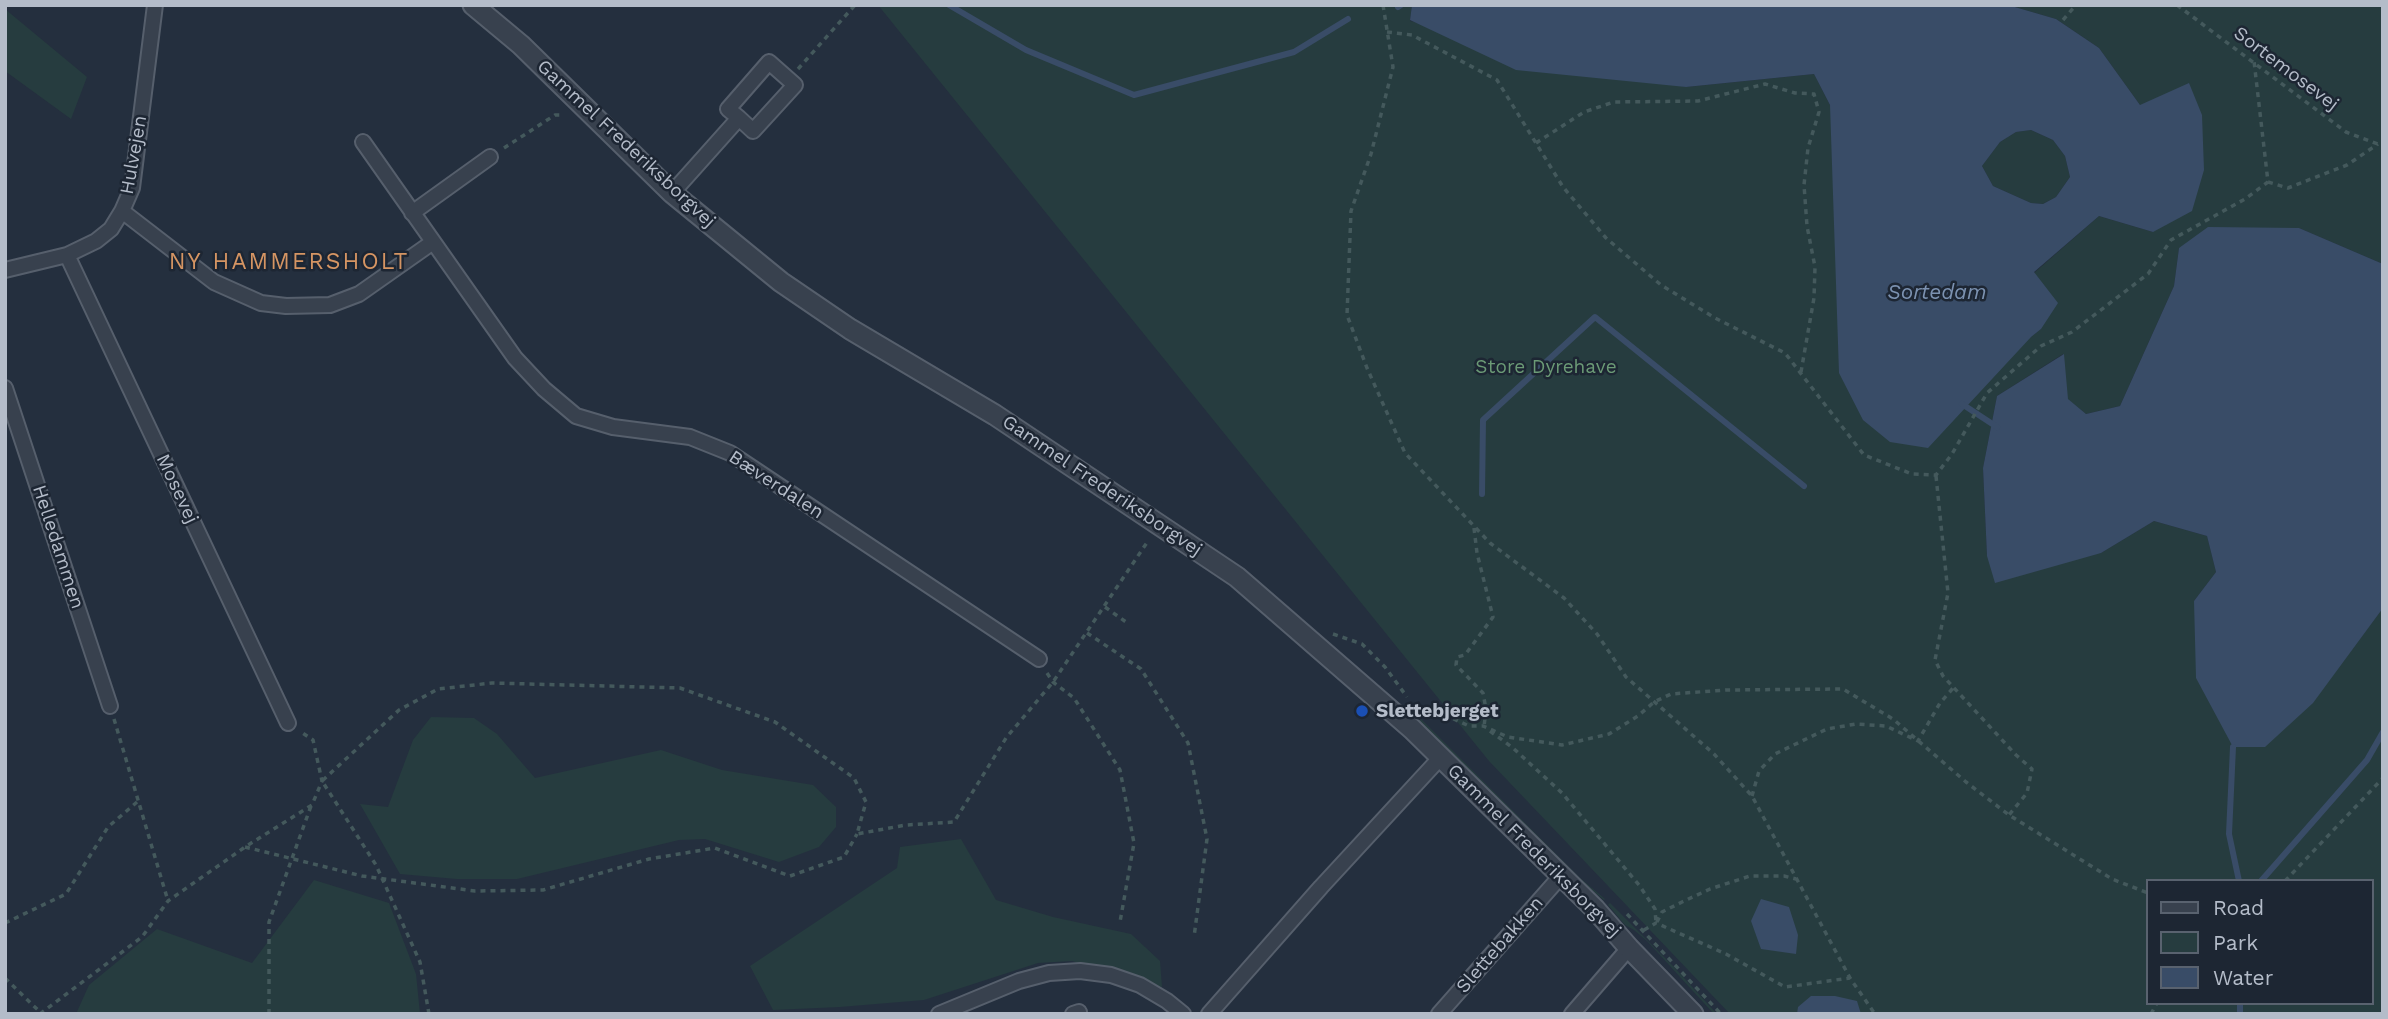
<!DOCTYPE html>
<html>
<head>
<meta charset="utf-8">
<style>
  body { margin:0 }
  #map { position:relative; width:2388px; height:1019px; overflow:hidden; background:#242f3e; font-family:"Work Sans",sans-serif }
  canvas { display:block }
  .frame { position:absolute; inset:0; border:7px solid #b4bcc9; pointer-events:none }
  .legend { position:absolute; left:2146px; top:879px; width:228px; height:126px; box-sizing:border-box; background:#1d2633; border:2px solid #59626f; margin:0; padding:9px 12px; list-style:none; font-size:21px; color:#b4bcc9 }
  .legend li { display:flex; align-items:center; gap:14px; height:35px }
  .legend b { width:35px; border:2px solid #59626f }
</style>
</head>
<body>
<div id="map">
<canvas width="2388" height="1019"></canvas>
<div class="frame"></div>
<ul class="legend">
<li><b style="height:9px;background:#38414e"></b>Road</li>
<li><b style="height:19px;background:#263c3f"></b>Park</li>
<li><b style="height:19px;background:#394c67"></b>Water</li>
</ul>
</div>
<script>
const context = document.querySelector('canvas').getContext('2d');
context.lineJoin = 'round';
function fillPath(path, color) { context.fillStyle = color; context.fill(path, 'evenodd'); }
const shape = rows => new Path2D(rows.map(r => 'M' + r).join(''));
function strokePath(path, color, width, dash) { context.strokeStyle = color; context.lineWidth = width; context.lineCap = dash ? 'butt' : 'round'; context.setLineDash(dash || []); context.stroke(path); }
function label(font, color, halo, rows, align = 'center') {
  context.font = font + ' "Work Sans",sans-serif'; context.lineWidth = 5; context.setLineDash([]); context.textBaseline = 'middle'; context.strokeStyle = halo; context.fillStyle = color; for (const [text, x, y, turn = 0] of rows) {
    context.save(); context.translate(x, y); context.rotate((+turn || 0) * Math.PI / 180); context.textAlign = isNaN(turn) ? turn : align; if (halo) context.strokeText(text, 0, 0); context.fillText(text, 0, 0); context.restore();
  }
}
const green = shape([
  [878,5,1412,5,1410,21,1686,87,1814,74,1830,105,2031,337,2041,329,2034,273,2099,216,2153,232,2140,105,2099,48,2056,19,2008,5,2383,5,2383,264,2299,228,2179,248,2174,286,2120,406,2086,414,2067,399,2063,354,1997,396,1983,468,1987,556,2101,553,2154,521,2207,536,2216,572,2194,601,2312,703,2383,608,2383,1014,1730,1014,1489,761],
  [2148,881,2372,881,2372,1003,2148,1003],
  [5,9,87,77,71,119,5,71],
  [2031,130,2053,140,2065,156,2070,177,2056,197,2043,204,2031,203,1993,186,1982,166,2000,142,2016,132],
  [431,717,474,718,497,734,535,778,661,750,722,770,813,785,836,807,836,827,819,847,779,862,705,839,679,840,517,879,457,879,400,874,360,804,388,807,413,740],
  [1421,719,1580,878,1605,899,1604,900,1573,874,1418,721],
  [961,839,996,900,1053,917,1131,934,1160,961,1162,987,1072,961,1038,963,924,1000,840,1007,773,1010,750,966,897,868,900,847],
  [314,880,389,903,416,974,420,1014,76,1014,89,985,157,929,252,963],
  [1610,903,1674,967,1717,1014,1714,1014,1647,941,1634,930,1625,925,1608,905]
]);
const water = shape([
  [1412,5,2008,5,2056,19,2099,48,2140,105,2189,83,2202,115,2204,170,2192,211,2153,232,2099,216,2034,272,2058,303,2041,329,2031,337,1928,448,1890,442,1863,420,1839,373,1830,105,1814,74,1686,87,1516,70,1410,20],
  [2031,130,2053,140,2065,156,2070,177,2056,197,2043,204,2031,203,1993,186,1982,166,2000,142,2016,132],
  [2208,227,2299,228,2383,264,2383,608,2313,703,2265,747,2233,747,2196,678,2194,601,2216,572,2207,536,2154,521,2101,553,1995,583,1987,556,1983,468,1997,396,2064,354,2068,399,2086,414,2120,406,2174,286,2179,248],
  [1761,899,1789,907,1798,935,1796,954,1761,949,1751,921],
  [1811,996,1835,996,1857,1001,1861,1014,1797,1014,1798,1007]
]);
const stream = shape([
  [949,5,1026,50,1134,95,1294,52,1348,19],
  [1398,7,1401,5],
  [1962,404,1997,427],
  [1482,494,1483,420,1595,317,1804,486],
  [2233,747,2229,834,2239,881],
  [2261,881,2367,760,2383,732],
  [2240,1014,2240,1003]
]);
const path = shape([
  [1383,5,1393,67,1371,154,1351,211,1347,315,1367,368,1405,453,1490,543,1564,598,1597,634,1626,677,1714,754,1752,796,1850,978,1875,1014],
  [2177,5,2346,132,2378,144,2383,143],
  [2063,20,2076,5],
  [1387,32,1412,35,1497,80,1563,187,1606,238,1661,285,1715,318,1785,353,1864,455,1912,474,1936,475,1952,454,1987,393,2041,346,2072,332,2148,274,2171,240,2245,199,2268,182,2254,61],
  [798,69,855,5],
  [1536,143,1584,112,1614,102,1698,101,1765,84,1795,93,1814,94,1819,112,1808,148,1804,185,1807,226,1815,267,1814,298,1801,372],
  [504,148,555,115,560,115,561,112],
  [2268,182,2288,188,2347,165,2378,144],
  [1936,476,1948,593,1935,660,1943,676,2016,755,2032,769,2027,793,2009,815],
  [1474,528,1477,553,1493,617,1465,655,1457,657,1456,665,1483,693,1486,709,1484,727],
  [1105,607,1126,622],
  [1087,633,1141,669,1188,743,1207,839,1194,937],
  [1333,634,1362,644,1385,667,1407,697],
  [1047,673,1053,682,1074,698,1120,770,1134,843,1120,922],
  [1425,715,1433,712,1443,714,1469,726,1483,726,1508,737,1562,745,1609,734,1638,716,1654,702,1671,694,1726,690,1843,689,1893,719,1966,782,2009,815,2112,879,2148,893],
  [114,719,168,901],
  [1490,731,1513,748,1562,793,1639,885,1655,909,1656,923],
  [1752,796,1759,771,1775,754,1827,729,1856,724,1886,726,1918,741,1940,703,1954,687],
  [245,847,362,876,475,891,543,890,649,859,715,848,790,876,844,857,857,834],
  [2285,881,2383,778],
  [1627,914,1721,1014],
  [1657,922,1662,912,1682,902,1710,889,1750,876,1784,876,1796,879],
  [5,923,66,894,108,827,137,802],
  [1644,930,1656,923,1726,954,1785,987,1850,978],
  [5,978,41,1013],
  [40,1014,142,937,168,901,245,847,312,805,322,781,313,740,301,732],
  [269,1014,269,922,311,806],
  [429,1014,420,962,376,865,322,781,399,710,438,689,492,683,680,688,775,722,854,778,866,802,857,834,906,825,954,822,1006,738,1053,682,1148,541],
  [2151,1014,2157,1003]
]);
const minor = shape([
  [363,142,515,358,544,389,576,416,613,427,690,437,730,453,1039,659],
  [672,193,739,118,728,109,769,62,795,85,753,131,739,118],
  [122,211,214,282,261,303,286,306,330,305,359,294,433,242],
  [412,213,490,157],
  [67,255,288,723],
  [5,270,67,255,96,241,111,229,122,211,132,188,155,5],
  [5,388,110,706],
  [939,1014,1019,981,1049,973,1080,971,1111,975,1140,985,1167,1001,1183,1014],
  [1073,1014,1079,1012],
  [1209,1014,1321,887,1441,757],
  [1439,1014,1560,877],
  [1572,1014,1629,948]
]);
const tertiary = shape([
  [473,5,521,45,672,193,781,282,850,329,995,415,1237,577,1412,729,1595,909,1629,948,1693,1014]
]);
const markers = [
  [1362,711,7,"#1a4fb4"]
];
const streetNames = [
  ["Sortemosevej",2286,69,37],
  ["Gammel Frederiksborgvej",626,144,43],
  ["Hulvejen",134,155,-80],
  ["Bæverdalen",776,485,33],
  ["Gammel Frederiksborgvej",1102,486,34],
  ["Mosevej",177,489,65],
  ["Helledammen",58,547,72],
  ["Gammel Frederiksborgvej",1534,851,45],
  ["Slettebakken",1500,945,-49]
];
const parkNames = [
  ["Store Dyrehave",1546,367]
];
const poiNames = [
  ["Slettebjerget",1376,711]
];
const waterNames = [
  ["Sortedam",1937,293]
];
const quarterNames = [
  ["NY HAMMERSHOLT",289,262]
];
fillPath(green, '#263c3f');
fillPath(water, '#394c67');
strokePath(stream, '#394c67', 6);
strokePath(minor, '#565f6c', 18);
strokePath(tertiary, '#565f6c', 23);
strokePath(path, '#44595c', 3.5, [5, 5]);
strokePath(minor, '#38414e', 14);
strokePath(tertiary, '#38414e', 19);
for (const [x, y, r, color] of markers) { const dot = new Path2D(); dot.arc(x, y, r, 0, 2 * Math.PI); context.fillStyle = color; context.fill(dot); strokePath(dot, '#1d2633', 2.5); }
label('19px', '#b4bcc9', '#1d2633', streetNames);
label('19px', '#6b9a76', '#1d2633', parkNames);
label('bold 19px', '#b4bcc9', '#1d2633', poiNames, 'left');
label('italic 21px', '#7c92b1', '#1d2633', waterNames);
context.letterSpacing = '2px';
label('23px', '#d59563', '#1d2633', quarterNames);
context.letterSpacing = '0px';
</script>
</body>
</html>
